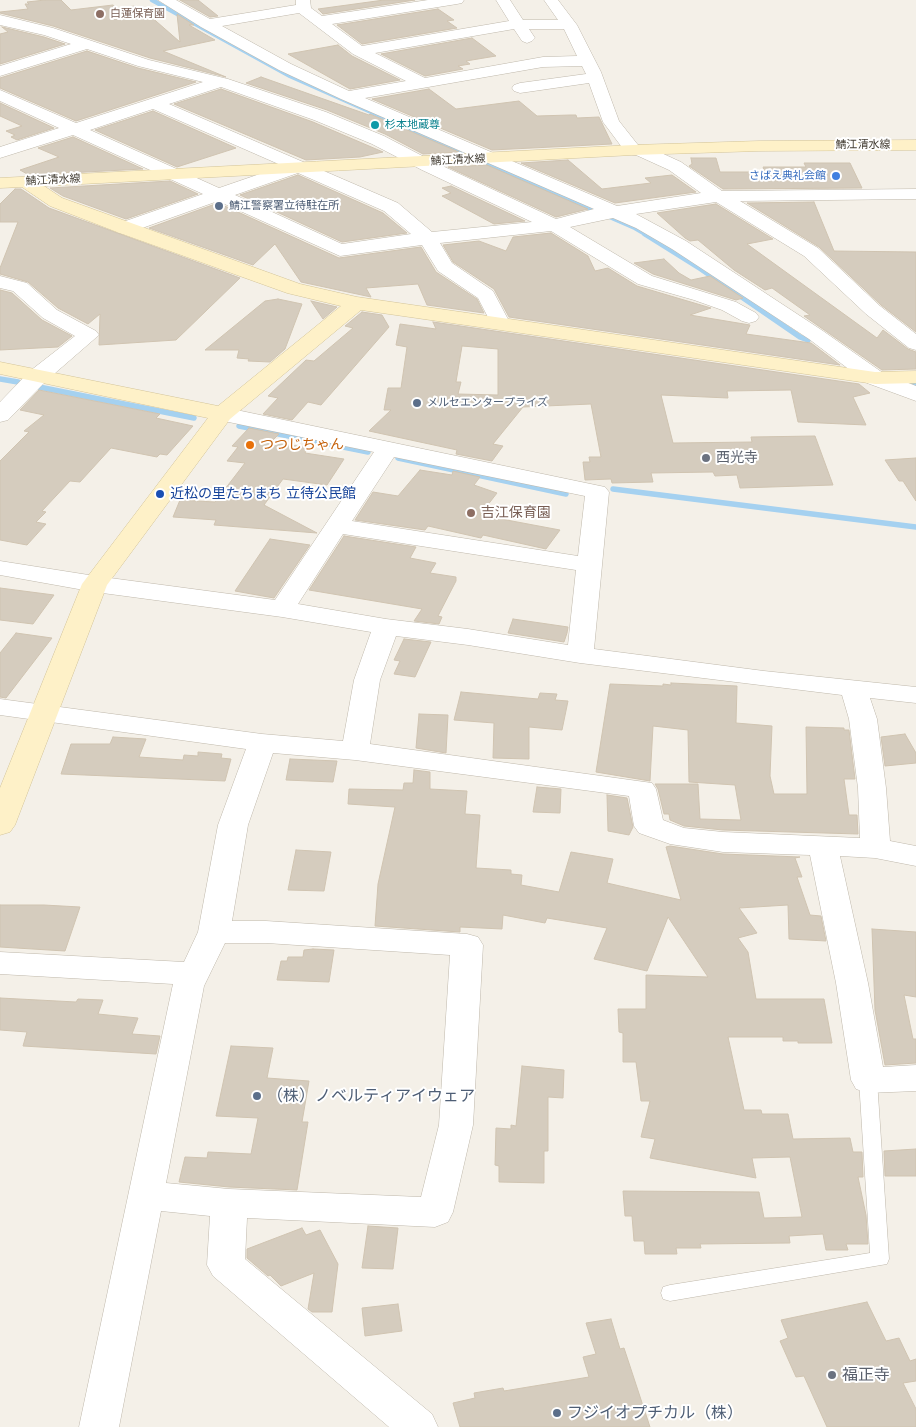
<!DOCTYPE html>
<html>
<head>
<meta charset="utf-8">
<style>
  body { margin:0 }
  canvas { display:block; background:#f4f0e8 }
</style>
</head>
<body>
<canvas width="916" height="1427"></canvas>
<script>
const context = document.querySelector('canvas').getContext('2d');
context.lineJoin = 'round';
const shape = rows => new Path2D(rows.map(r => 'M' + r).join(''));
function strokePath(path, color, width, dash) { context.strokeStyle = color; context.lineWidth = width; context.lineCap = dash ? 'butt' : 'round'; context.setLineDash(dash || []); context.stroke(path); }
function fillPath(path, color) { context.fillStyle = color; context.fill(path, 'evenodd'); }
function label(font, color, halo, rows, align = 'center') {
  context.font = font + ' Inter,"Noto Sans JP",sans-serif'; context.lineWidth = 4; context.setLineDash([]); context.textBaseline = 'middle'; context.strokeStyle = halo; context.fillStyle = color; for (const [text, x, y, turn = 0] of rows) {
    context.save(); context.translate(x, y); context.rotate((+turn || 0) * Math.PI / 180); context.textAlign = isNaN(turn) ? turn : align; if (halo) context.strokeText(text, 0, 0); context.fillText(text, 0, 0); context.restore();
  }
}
const streamFar1 = shape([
  [152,0,290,76,466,154],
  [488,164,635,228,647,235]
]);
const stream = shape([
  [645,234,701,269,800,337,808,340],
  [0,379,18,382],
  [909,382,916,385],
  [39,387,194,418],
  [239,426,368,452],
  [398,458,566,494],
  [613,489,916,527]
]);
const building = shape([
  [45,0,61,0,71,10,113,5,117,8,135,6,141,8,180,42,177,14,194,25,189,25,215,40,163,51,226,77,150,58,53,26,0,13,0,12,28,9,25,4,29,4,27,2,45,0],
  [180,0,198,0,218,16,210,17,180,0],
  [384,0,415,0,323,14,318,9,384,0],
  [438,9,454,20,447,21,457,28,362,44,337,25,438,9],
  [2,27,44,37,65,44,0,64,0,34,8,32,2,27],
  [472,38,496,56,466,61,470,64,458,66,463,69,425,76,381,54,472,38],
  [338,45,352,56,400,80,350,89,288,54,338,45],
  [87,51,138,68,196,82,76,121,0,88,0,78,87,51],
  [261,77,369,115,370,114,459,152,423,154,385,134,327,110,246,83,261,77],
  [221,89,313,122,383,152,360,157,306,160,174,104,221,89],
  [429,89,456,109,519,101,537,116,570,115,576,115,577,118,599,117,612,144,492,150,372,99,429,89],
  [0,103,54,128,17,140,11,137,15,135,6,131,22,126,0,116,0,103],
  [153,111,236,148,177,167,95,130,153,111],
  [73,137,143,169,29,175,20,170,59,157,38,148,73,137],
  [691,158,716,158,720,172,765,172,763,167,806,167,804,163,850,163,862,188,723,189,689,166,692,164,691,158],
  [568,160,602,189,651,183,645,178,672,175,696,192,615,203,521,163,568,160],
  [487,165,588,209,556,217,448,167,487,165],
  [298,175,383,213,407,233,342,242,240,195,298,175],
  [170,181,198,194,126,219,63,196,50,188,170,181],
  [451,186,525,221,494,224,442,196,451,193,442,188,451,186],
  [15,189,21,189,49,208,240,278,176,340,99,345,100,314,88,324,58,308,28,282,0,274,0,268,18,222,0,222,0,204,15,189],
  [814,202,834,251,916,252,916,332,881,305,819,247,747,203,814,202],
  [218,203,339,258,421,247,436,272,477,299,484,313,427,305,418,284,366,288,371,297,301,282,275,244,253,265,149,228,218,203],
  [716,204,773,239,747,244,877,338,883,330,908,349,916,352,916,369,882,370,804,316,810,315,772,288,765,290,734,270,698,240,690,241,685,238,657,213,716,204],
  [551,233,588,256,595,271,608,268,637,286,711,308,690,315,750,325,746,334,811,343,840,365,509,317,494,289,453,262,443,245,479,241,506,251,513,237,551,233],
  [664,259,679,273,691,280,710,276,743,298,736,300,653,274,634,263,664,259],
  [0,290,12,293,42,320,72,336,58,347,0,350,0,290],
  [278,299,302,304,285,349,270,362,248,361,249,359,237,358,239,350,205,350,265,301,278,299],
  [311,301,337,307,323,319,311,301],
  [362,312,382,315,389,327,321,405,308,402,292,420,263,414,278,398,268,396,306,360,314,361,353,328,345,326,362,312],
  [433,322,859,384,870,393,853,397,866,425,798,422,791,390,727,391,728,398,661,395,673,443,752,442,751,437,815,436,833,485,740,488,737,475,715,476,713,472,651,473,653,482,612,483,611,479,585,480,583,462,590,462,589,457,601,457,591,404,523,407,493,444,503,446,492,461,456,454,457,450,369,431,391,410,384,410,388,388,401,388,407,347,396,345,400,324,436,329,433,322],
  [462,346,498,349,498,395,458,394,461,382,456,382,462,346],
  [39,390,160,414,156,418,193,426,167,455,160,454,157,457,111,448,80,482,70,481,42,511,46,512,36,522,46,524,27,545,0,540,0,461,29,432,24,431,44,415,20,410,39,390],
  [249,428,279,434,270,443,308,447,305,453,344,459,327,485,283,479,264,505,317,533,214,525,216,520,173,517,180,500,215,502,245,463,227,461,238,447,232,446,249,428],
  [916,458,916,501,903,481,899,481,885,460,916,458],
  [420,470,452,475,453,471,480,477,474,485,497,493,480,515,560,530,546,549,483,535,481,538,428,526,425,530,355,520,373,492,398,496,420,470],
  [344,536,416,547,410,558,436,563,430,573,456,577,456,581,438,616,442,617,439,624,414,621,422,609,309,590,344,536],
  [270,539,310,545,274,598,235,591,270,539],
  [0,588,54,595,33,624,0,620,0,588],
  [513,619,568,627,567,633,564,642,508,633,513,619],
  [16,633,52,638,6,698,0,697,0,653,16,633],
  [404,639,431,642,415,677,394,674,400,661,394,660,404,639],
  [671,683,737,686,736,723,772,726,770,776,774,794,807,794,806,727,844,728,844,730,849,730,855,779,844,779,849,815,857,815,858,834,723,830,684,826,670,820,669,814,664,814,658,789,655,784,698,784,700,819,741,820,735,785,689,782,688,730,653,726,650,781,596,772,610,684,663,686,663,684,671,685,671,683],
  [461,692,538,699,540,693,557,694,555,700,568,701,562,730,529,727,529,759,493,758,494,723,454,720,461,692],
  [419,714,448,715,446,753,416,748,419,714],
  [905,734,916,753,916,763,885,766,881,737,905,734],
  [113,737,146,739,139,757,183,760,184,755,198,756,198,752,222,754,221,758,231,759,225,781,61,774,71,744,110,744,113,737],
  [290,759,337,761,333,782,286,780,290,759],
  [414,770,430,772,430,789,467,791,465,814,480,815,476,868,511,870,511,874,522,875,521,885,559,892,571,852,613,859,607,883,681,900,666,847,670,846,723,854,800,857,795,858,802,877,797,877,810,915,821,916,826,941,789,939,788,905,739,908,757,933,738,938,748,952,756,999,824,999,832,1043,798,1043,798,1041,783,1041,783,1037,728,1037,744,1110,761,1110,762,1114,788,1114,793,1139,850,1138,853,1152,862,1152,863,1177,858,1177,866,1215,868,1244,846,1244,848,1250,826,1250,823,1234,789,1236,790,1243,700,1244,701,1248,676,1248,677,1254,645,1254,644,1241,634,1241,632,1216,625,1216,623,1191,759,1192,764,1218,802,1217,790,1157,752,1158,756,1178,650,1158,655,1139,641,1137,650,1101,641,1101,636,1062,623,1062,623,1033,619,1032,618,1009,646,1009,646,975,708,977,668,917,647,971,594,959,607,928,547,918,545,923,503,915,502,929,460,927,460,932,375,926,378,884,395,807,348,804,349,789,403,790,404,783,413,783,414,770],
  [537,787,561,789,560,813,533,812,537,787],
  [607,795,627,798,633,827,629,835,608,831,607,795],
  [296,850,331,852,324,891,288,890,296,850],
  [0,905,44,905,80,907,65,951,0,947,0,905],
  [872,929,916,932,916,997,904,995,913,1039,916,1039,916,1063,885,1065,875,1010,872,929],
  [313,949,334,950,329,982,277,980,281,961,287,961,288,957,303,957,304,950,313,949],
  [0,998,76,1002,78,999,103,1000,98,1014,138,1018,132,1034,160,1036,156,1054,23,1046,27,1032,0,1030,0,998],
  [231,1046,273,1048,267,1078,309,1081,302,1122,308,1122,297,1190,229,1187,179,1182,185,1157,207,1158,208,1152,251,1154,258,1118,216,1116,231,1046],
  [522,1066,564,1070,563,1098,548,1097,548,1151,544,1151,544,1183,499,1182,499,1166,495,1165,496,1128,511,1129,511,1125,516,1126,522,1066],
  [916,1149,916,1176,885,1176,884,1151,916,1149],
  [368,1226,398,1228,393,1269,362,1268,368,1226],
  [302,1228,306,1235,320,1230,338,1264,332,1312,312,1312,308,1309,314,1273,281,1286,270,1275,268,1276,247,1258,247,1249,302,1228],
  [867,1302,886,1341,899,1338,910,1361,916,1359,916,1381,903,1383,916,1409,916,1427,827,1427,804,1376,796,1377,780,1341,788,1338,781,1320,867,1302],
  [398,1304,402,1331,365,1336,362,1308,398,1304],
  [611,1319,620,1349,624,1348,650,1427,460,1427,453,1403,475,1398,474,1393,503,1388,504,1391,589,1377,583,1357,596,1354,586,1323,611,1319]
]);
const lane = shape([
  [868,1074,874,1076,877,1080,889,1259,887,1264,670,1301,663,1299,661,1293,663,1287,670,1285,870,1253,859,1080,862,1076,868,1074]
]);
const street = shape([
  [158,0,176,0,210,19,296,5,296,0,310,0,311,8,322,16,428,0,464,0,462,3,457,4,332,24,362,46,509,21,496,0,510,0,523,20,558,20,544,0,558,0,577,25,601,72,619,121,638,145,646,146,681,162,722,191,916,189,916,199,740,201,818,248,880,306,916,334,916,350,909,348,866,314,804,256,716,202,636,214,686,241,823,331,883,373,916,386,916,401,867,383,809,339,672,249,636,228,613,218,570,227,652,276,736,302,756,313,759,317,756,321,749,323,742,321,722,310,694,300,638,284,551,231,440,243,452,263,493,291,510,323,507,327,500,329,493,327,478,298,438,271,422,245,340,256,218,201,131,232,124,234,117,232,115,228,117,224,203,194,73,135,0,158,0,147,59,128,0,101,0,90,76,123,203,82,138,66,87,49,0,76,0,66,71,44,44,35,0,25,0,15,53,28,149,60,228,79,326,112,384,136,434,162,556,219,594,209,341,99,279,70,201,27,158,0],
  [299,13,353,54,406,81,349,91,291,64,222,26,299,13],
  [514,29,522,41,527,43,532,41,535,38,529,29,564,29,577,56,543,57,425,78,375,53,514,29],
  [582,66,586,74,520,83,514,85,512,88,514,91,520,93,589,83,603,122,627,154,636,155,669,170,701,193,617,206,365,98,543,67,582,66],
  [221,87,314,120,372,144,422,170,532,222,432,232,398,203,169,104,221,87],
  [153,109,283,166,219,188,90,130,153,109],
  [298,173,384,211,411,234,342,244,235,195,298,173],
  [0,276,27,283,57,310,96,331,99,335,46,381,8,420,0,422,0,402,30,371,75,336,43,318,13,291,0,288,0,276],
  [222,407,605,487,609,492,594,649,764,671,916,687,916,703,870,698,877,719,886,788,890,841,916,846,916,866,875,858,840,856,868,983,883,1067,916,1065,916,1091,868,1093,856,1089,851,1080,836,983,810,855,723,852,670,844,639,833,634,826,629,796,355,760,273,753,248,825,232,921,266,921,467,934,478,937,483,945,473,1125,453,1212,448,1222,435,1227,247,1218,245,1259,432,1414,438,1427,389,1427,213,1276,207,1265,210,1216,161,1211,119,1427,79,1427,173,984,0,974,0,952,184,962,198,932,218,825,246,749,0,715,0,699,262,734,343,741,354,680,371,632,282,617,95,592,0,575,0,561,95,576,275,600,374,452,214,419,211,414,214,409,222,407],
  [394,457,585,496,578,556,352,521,394,457],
  [343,534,576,570,568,645,468,629,386,619,298,604,343,534],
  [396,636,468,645,580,663,842,695,849,719,858,788,860,838,723,832,684,828,663,820,656,789,652,783,370,744,380,680,396,636],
  [225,943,266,943,450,955,439,1125,421,1197,229,1189,166,1183,204,986,225,943]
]);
const secondary = shape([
  [916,140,916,150,759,151,633,155,44,186,62,198,300,284,357,297,875,372,916,371,916,383,875,384,361,310,230,419,107,585,15,825,10,832,0,835,0,788,82,584,208,418,0,374,0,362,218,406,341,306,287,293,117,232,50,206,22,187,0,188,0,178,633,145,759,141,916,140]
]);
const markers = [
  [100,14,5,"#8d6e63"],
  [375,125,5,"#0f9aa8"],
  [836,176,5,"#3f7fe0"],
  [219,206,5,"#5c6f8a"],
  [417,403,5,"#5c6f8a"],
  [250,445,5,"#e8710a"],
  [706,458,5,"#6b7280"],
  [160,494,5,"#1a4fb4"],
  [471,513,5,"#8d6e63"],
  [257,1096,5,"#5c6f8a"],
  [832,1375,5,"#6b7280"],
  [557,1413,5,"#5c6f8a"]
];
const farEducationnames = [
  ["白蓮保育園",110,14]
];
const farCulturenames = [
  ["杉本地蔵尊",385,125]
];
const farStreetnames = [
  ["鯖江清水線",863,145],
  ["鯖江清水線",458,160,-3],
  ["鯖江清水線",53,180,-3]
];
const farShopnames = [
  ["さばえ典礼会館",826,176]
];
const farServicenames = [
  ["鯖江警察署立待駐在所",229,206],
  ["メルセエンタープライズ",427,403]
];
const foodNames = [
  ["つつじちゃん",260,445]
];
const worshipNames = [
  ["西光寺",716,458]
];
const transitNames = [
  ["近松の里たちまち 立待公民館",170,494]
];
const educationNames = [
  ["吉江保育園",481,513]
];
const nearServicenames = [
  ["（株）ノベルティアイウェア",267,1096],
  ["フジイオプチカル（株）",567,1413]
];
const nearWorshipnames = [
  ["福正寺",842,1375]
];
strokePath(streamFar1, '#a5d1f0', 4.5);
strokePath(stream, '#a5d1f0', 5.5);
fillPath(building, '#d5ccbe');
strokePath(building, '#d0c4b1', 1);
strokePath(lane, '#bfb8ab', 1);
strokePath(street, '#bfb8ab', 1);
strokePath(secondary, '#d3c499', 1);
fillPath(lane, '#fff');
fillPath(street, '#fff');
fillPath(secondary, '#fef1c8');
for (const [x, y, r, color] of markers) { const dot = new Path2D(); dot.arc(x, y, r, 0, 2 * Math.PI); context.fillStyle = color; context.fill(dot); strokePath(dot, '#fff', 2); }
label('11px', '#785e54', '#fff', farEducationnames, 'left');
label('11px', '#0d838f', '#fff', farCulturenames, 'left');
label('11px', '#474137', '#fff', farStreetnames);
label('11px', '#366cbe', '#fff', farShopnames, 'right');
label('11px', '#4e5e75', '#fff', farServicenames, 'left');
label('14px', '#c56008', '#fff', foodNames, 'left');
label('14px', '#5b616d', '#fff', worshipNames, 'left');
label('14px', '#164399', '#fff', transitNames, 'left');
label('14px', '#785e54', '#fff', educationNames, 'left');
label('16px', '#4e5e75', '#fff', nearServicenames, 'left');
label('16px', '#5b616d', '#fff', nearWorshipnames, 'left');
</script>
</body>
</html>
